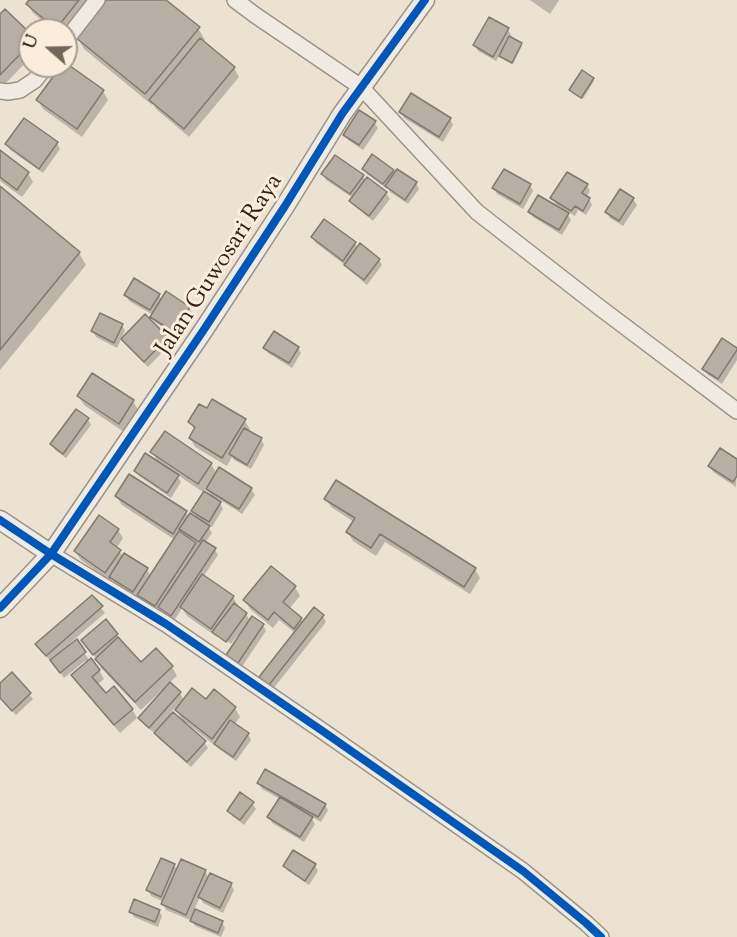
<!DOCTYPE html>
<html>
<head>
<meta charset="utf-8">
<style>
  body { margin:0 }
  #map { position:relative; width:737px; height:937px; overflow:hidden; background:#ece2d2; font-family:"Sorts Mill Goudy",serif }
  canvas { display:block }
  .north { position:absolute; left:18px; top:18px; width:60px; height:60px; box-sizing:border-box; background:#faeddb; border:2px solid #a89c8e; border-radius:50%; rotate:290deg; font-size:16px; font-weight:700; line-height:24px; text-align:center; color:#2e231a }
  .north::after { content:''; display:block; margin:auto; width:21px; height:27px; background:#70665a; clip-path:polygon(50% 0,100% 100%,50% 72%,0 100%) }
</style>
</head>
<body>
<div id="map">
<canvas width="737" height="937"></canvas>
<div class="north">U</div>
</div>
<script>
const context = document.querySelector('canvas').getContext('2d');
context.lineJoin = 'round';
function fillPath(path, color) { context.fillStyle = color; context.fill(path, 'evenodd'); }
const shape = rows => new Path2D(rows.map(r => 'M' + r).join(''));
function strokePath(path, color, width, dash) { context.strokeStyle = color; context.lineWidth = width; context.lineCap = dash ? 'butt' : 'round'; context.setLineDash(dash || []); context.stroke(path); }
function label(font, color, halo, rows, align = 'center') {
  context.font = font + ' "Sorts Mill Goudy",serif'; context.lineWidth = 6; context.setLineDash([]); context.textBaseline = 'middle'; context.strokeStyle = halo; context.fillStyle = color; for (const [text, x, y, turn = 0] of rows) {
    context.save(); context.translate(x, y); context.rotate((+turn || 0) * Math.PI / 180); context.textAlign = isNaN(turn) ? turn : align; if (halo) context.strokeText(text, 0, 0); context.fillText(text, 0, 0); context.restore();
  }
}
const shadow = shape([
  [31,0,91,0,66,30,53,30,33,13,27,4],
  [108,0,164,0,198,28,205,40,203,43,234,68,239,77,189,137,156,109,153,104,152,105,84,49,77,37],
  [530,0,559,0,550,14],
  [0,16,30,35,30,58,4,85,0,82],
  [508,30,511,35,509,38,521,44,522,46,513,64,502,58,500,55,496,61,478,51,475,45],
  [66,64,103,91,108,100,82,137,43,109,38,100,62,66,66,66],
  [592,79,594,81,583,99,572,93,571,90],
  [401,112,450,119,453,125,443,142,404,118],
  [374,122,378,128,363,150,348,140,345,135],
  [57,143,60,149,43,173,10,150,7,145],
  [0,152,28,173,33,182,22,197,0,181],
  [364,169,393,171,395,175,416,183,419,189,408,204,390,192,388,188,387,189,367,174],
  [323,174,363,176,366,181,367,179,386,193,390,199,373,221,354,206,351,201,353,198,326,180],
  [530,185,533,191,523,209,497,194,494,188],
  [587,185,590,191,586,197,589,199,592,205,586,215,578,210,575,216,565,210,571,220,562,235,533,217,530,212,558,208,552,198],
  [0,188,79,253,86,265,0,370],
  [633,199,637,205,623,226,610,218,607,212],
  [312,237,355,243,358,248,379,260,382,265,367,285,349,270,345,265,316,243],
  [126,295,159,295,162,300,189,308,192,313,178,337,155,322,152,317,153,315,129,301],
  [145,316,167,338,170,344,148,367,126,345,122,339],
  [122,325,125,331,117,348,96,337,93,331],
  [265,348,298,348,301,353,292,368,268,353],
  [737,350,737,360,722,384,707,374,704,369],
  [79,397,133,401,138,410,124,432,84,405],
  [76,411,88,419,91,425,66,458,55,450,51,444],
  [207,411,244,420,250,429,248,432,261,439,264,445,251,469,234,460,232,457,227,466,195,447,190,438,194,430,190,422],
  [152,452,211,464,217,474,220,469,251,489,255,495,242,514,217,498,223,509,212,527,206,523,212,533,205,543,215,550,218,555,203,577,233,597,238,606,246,614,251,622,253,618,263,625,266,631,241,668,231,661,228,655,239,638,237,636,231,644,217,634,217,637,187,616,182,608,174,621,162,612,160,614,144,604,138,594,137,596,114,582,112,578,110,581,81,560,75,551,118,530,123,538,116,549,119,551,123,557,147,569,151,577,175,540,122,505,116,496,186,513,189,517,198,520,193,511,213,499,206,487,203,492,176,474,181,482,171,498,139,476,135,471,159,464],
  [737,461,736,487,713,472,710,466],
  [326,499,475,569,480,578,470,594,385,542,376,556,353,541,348,532,354,522,331,507],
  [295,587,300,596,289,609,301,619,303,623,323,616,326,622,273,689,265,683,261,677,295,633,279,620,273,628,250,609,245,600],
  [92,597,105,613,69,644,70,646,76,642,90,661,99,670,104,679,97,685,106,696,132,709,137,718,120,733,78,684,73,675,87,663,85,661,64,678,51,659,50,661,37,644],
  [117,635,141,664,172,667,177,676,169,683,180,693,184,701,206,701,235,708,240,717,234,725,248,734,251,740,236,761,219,749,187,723,186,725,204,742,208,748,191,767,159,739,155,731,153,732,143,724,140,718,163,692,162,690,141,710,101,668,97,659,86,646],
  [175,708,184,723,184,724,171,712],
  [0,685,29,694,33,699,16,715,0,698],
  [259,783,325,805,328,810,321,822,310,816,315,824,304,842,272,823,269,817,280,799,262,789],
  [252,803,256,809,244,825,232,816,229,811],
  [174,865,177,870,205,871,209,878,231,885,234,890,223,913,203,903,200,897,194,910,222,922,225,928,221,937,195,926,190,918,190,920,166,910,163,904,164,902,151,896,148,890],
  [315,865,318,871,309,885,288,871,284,866],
  [159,911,162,916,158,927,134,917,131,912]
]);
const building = shape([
  [29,0,79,0,56,29,26,4,29,0],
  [106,0,166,0,200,27,145,94,75,37,106,0],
  [5,9,30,33,30,44,0,75,0,14,5,9],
  [489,17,509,28,493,57,473,45,489,17],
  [509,36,522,43,512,63,499,56,509,36],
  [200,38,235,67,184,129,149,100,200,38],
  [66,63,104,90,77,129,36,100,61,66,66,66,66,63],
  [582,70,594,78,581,98,569,90,582,70],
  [411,93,451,118,439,137,399,112,411,93],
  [359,110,376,121,359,145,343,135,359,110],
  [24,118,58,142,39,169,5,144,24,118],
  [0,150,29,172,17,190,0,177,0,150],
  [372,154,394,170,383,184,362,169,372,154],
  [335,155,364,175,350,194,321,174,335,155],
  [397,169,417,182,405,200,385,186,397,169],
  [504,169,531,184,520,204,492,188,504,169],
  [567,172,588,184,582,193,590,198,583,211,575,206,571,211,550,198,567,172],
  [367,177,387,192,369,216,349,201,367,177],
  [0,186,80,252,0,350,0,186],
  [620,189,634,198,619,221,605,212,620,189],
  [538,195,569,213,559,230,528,212,538,195],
  [324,219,356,242,343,261,311,237,324,219],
  [360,243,380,259,364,280,344,265,360,243],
  [134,278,160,294,150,310,124,295,134,278],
  [166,291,190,307,174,332,150,317,166,291],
  [100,313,123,324,114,343,91,331,100,313],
  [145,314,168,337,144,362,121,339,145,314],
  [274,331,299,347,289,363,263,348,274,331],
  [722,338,737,348,737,350,718,379,702,369,722,338],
  [92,373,134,400,119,424,77,396,92,373],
  [212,399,246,419,222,458,189,438,195,427,188,422,199,404,207,408,212,399],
  [76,409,89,418,63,454,50,444,76,409],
  [244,428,262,438,247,465,229,454,244,428],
  [165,431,212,463,198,484,150,452,165,431],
  [720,448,737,459,737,476,733,482,708,466,720,448],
  [145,453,179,475,167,493,134,471,145,453],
  [219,467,252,488,239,509,206,489,219,467],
  [129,474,187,511,173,534,115,496,129,474],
  [336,480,476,568,464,587,380,534,371,548,346,532,355,518,324,499,336,480],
  [204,491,221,502,209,522,191,511,204,491],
  [190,513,210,526,199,542,179,529,190,513],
  [99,515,119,529,110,542,121,550,105,573,74,551,99,515],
  [179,531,196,543,155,606,137,595,179,531],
  [203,540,216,548,171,616,158,607,203,540],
  [124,553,148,568,133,592,109,577,124,553],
  [271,566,296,586,283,602,302,618,294,629,274,612,268,620,243,600,271,566],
  [202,574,234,596,211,629,180,607,202,574],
  [92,595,103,606,46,656,35,644,92,595],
  [234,603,247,613,226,642,212,632,234,603],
  [314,607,324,615,269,685,259,677,314,607],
  [252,616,264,624,238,663,226,655,252,616],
  [106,619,118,634,93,655,81,640,106,619],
  [118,637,141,662,156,648,173,666,135,702,95,659,118,637],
  [77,639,86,652,60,673,50,660,77,639],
  [91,658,100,670,92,677,106,693,114,686,133,709,114,725,71,675,91,658],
  [12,672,31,693,12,711,0,698,0,683,12,672],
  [170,682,181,692,149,728,138,718,170,682],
  [192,688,206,699,214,689,236,707,212,739,175,710,192,688],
  [173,712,206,741,187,762,154,733,173,712],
  [230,720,249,733,233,757,214,744,230,720],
  [265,769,326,804,318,817,257,783,265,769],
  [240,792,254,802,240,820,227,811,240,792],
  [280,797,313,817,300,837,267,817,280,797],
  [293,850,316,864,305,881,283,866,293,850],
  [161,858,175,864,161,897,146,890,161,858],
  [181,859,206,870,186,915,161,904,181,859],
  [210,873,232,883,220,908,198,897,210,873],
  [134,899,160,910,155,922,129,912,134,899],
  [195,909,223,921,218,933,190,921,195,909]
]);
const minor = shape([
  [235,0,255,15,361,87,477,212,599,307,737,411],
  [66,40,97,0],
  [0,91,8,92,20,90,35,80,46,66],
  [51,554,166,624,324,732,523,871,586,923,601,937]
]);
const tertiary = shape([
  [0,520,51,554],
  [0,608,51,554,203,331,285,206,342,114,425,0]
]);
const cycleway = shape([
  [0,520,51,554,166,624,324,732,523,871,586,923,601,937],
  [0,608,51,554,203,331,285,206,342,114,425,0]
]);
const streetNames = [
  ["Jalan Guwosari Raya",221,266,-57]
];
fillPath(shadow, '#0003');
fillPath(building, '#b7afa4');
strokePath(building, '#807a70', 1.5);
strokePath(minor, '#9b9389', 18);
strokePath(tertiary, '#9b9389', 21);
strokePath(minor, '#efeae2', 15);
strokePath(tertiary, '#efeae2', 18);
strokePath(cycleway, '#0057b8', 8);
label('24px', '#2e231a', '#faeddb', streetNames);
</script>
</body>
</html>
